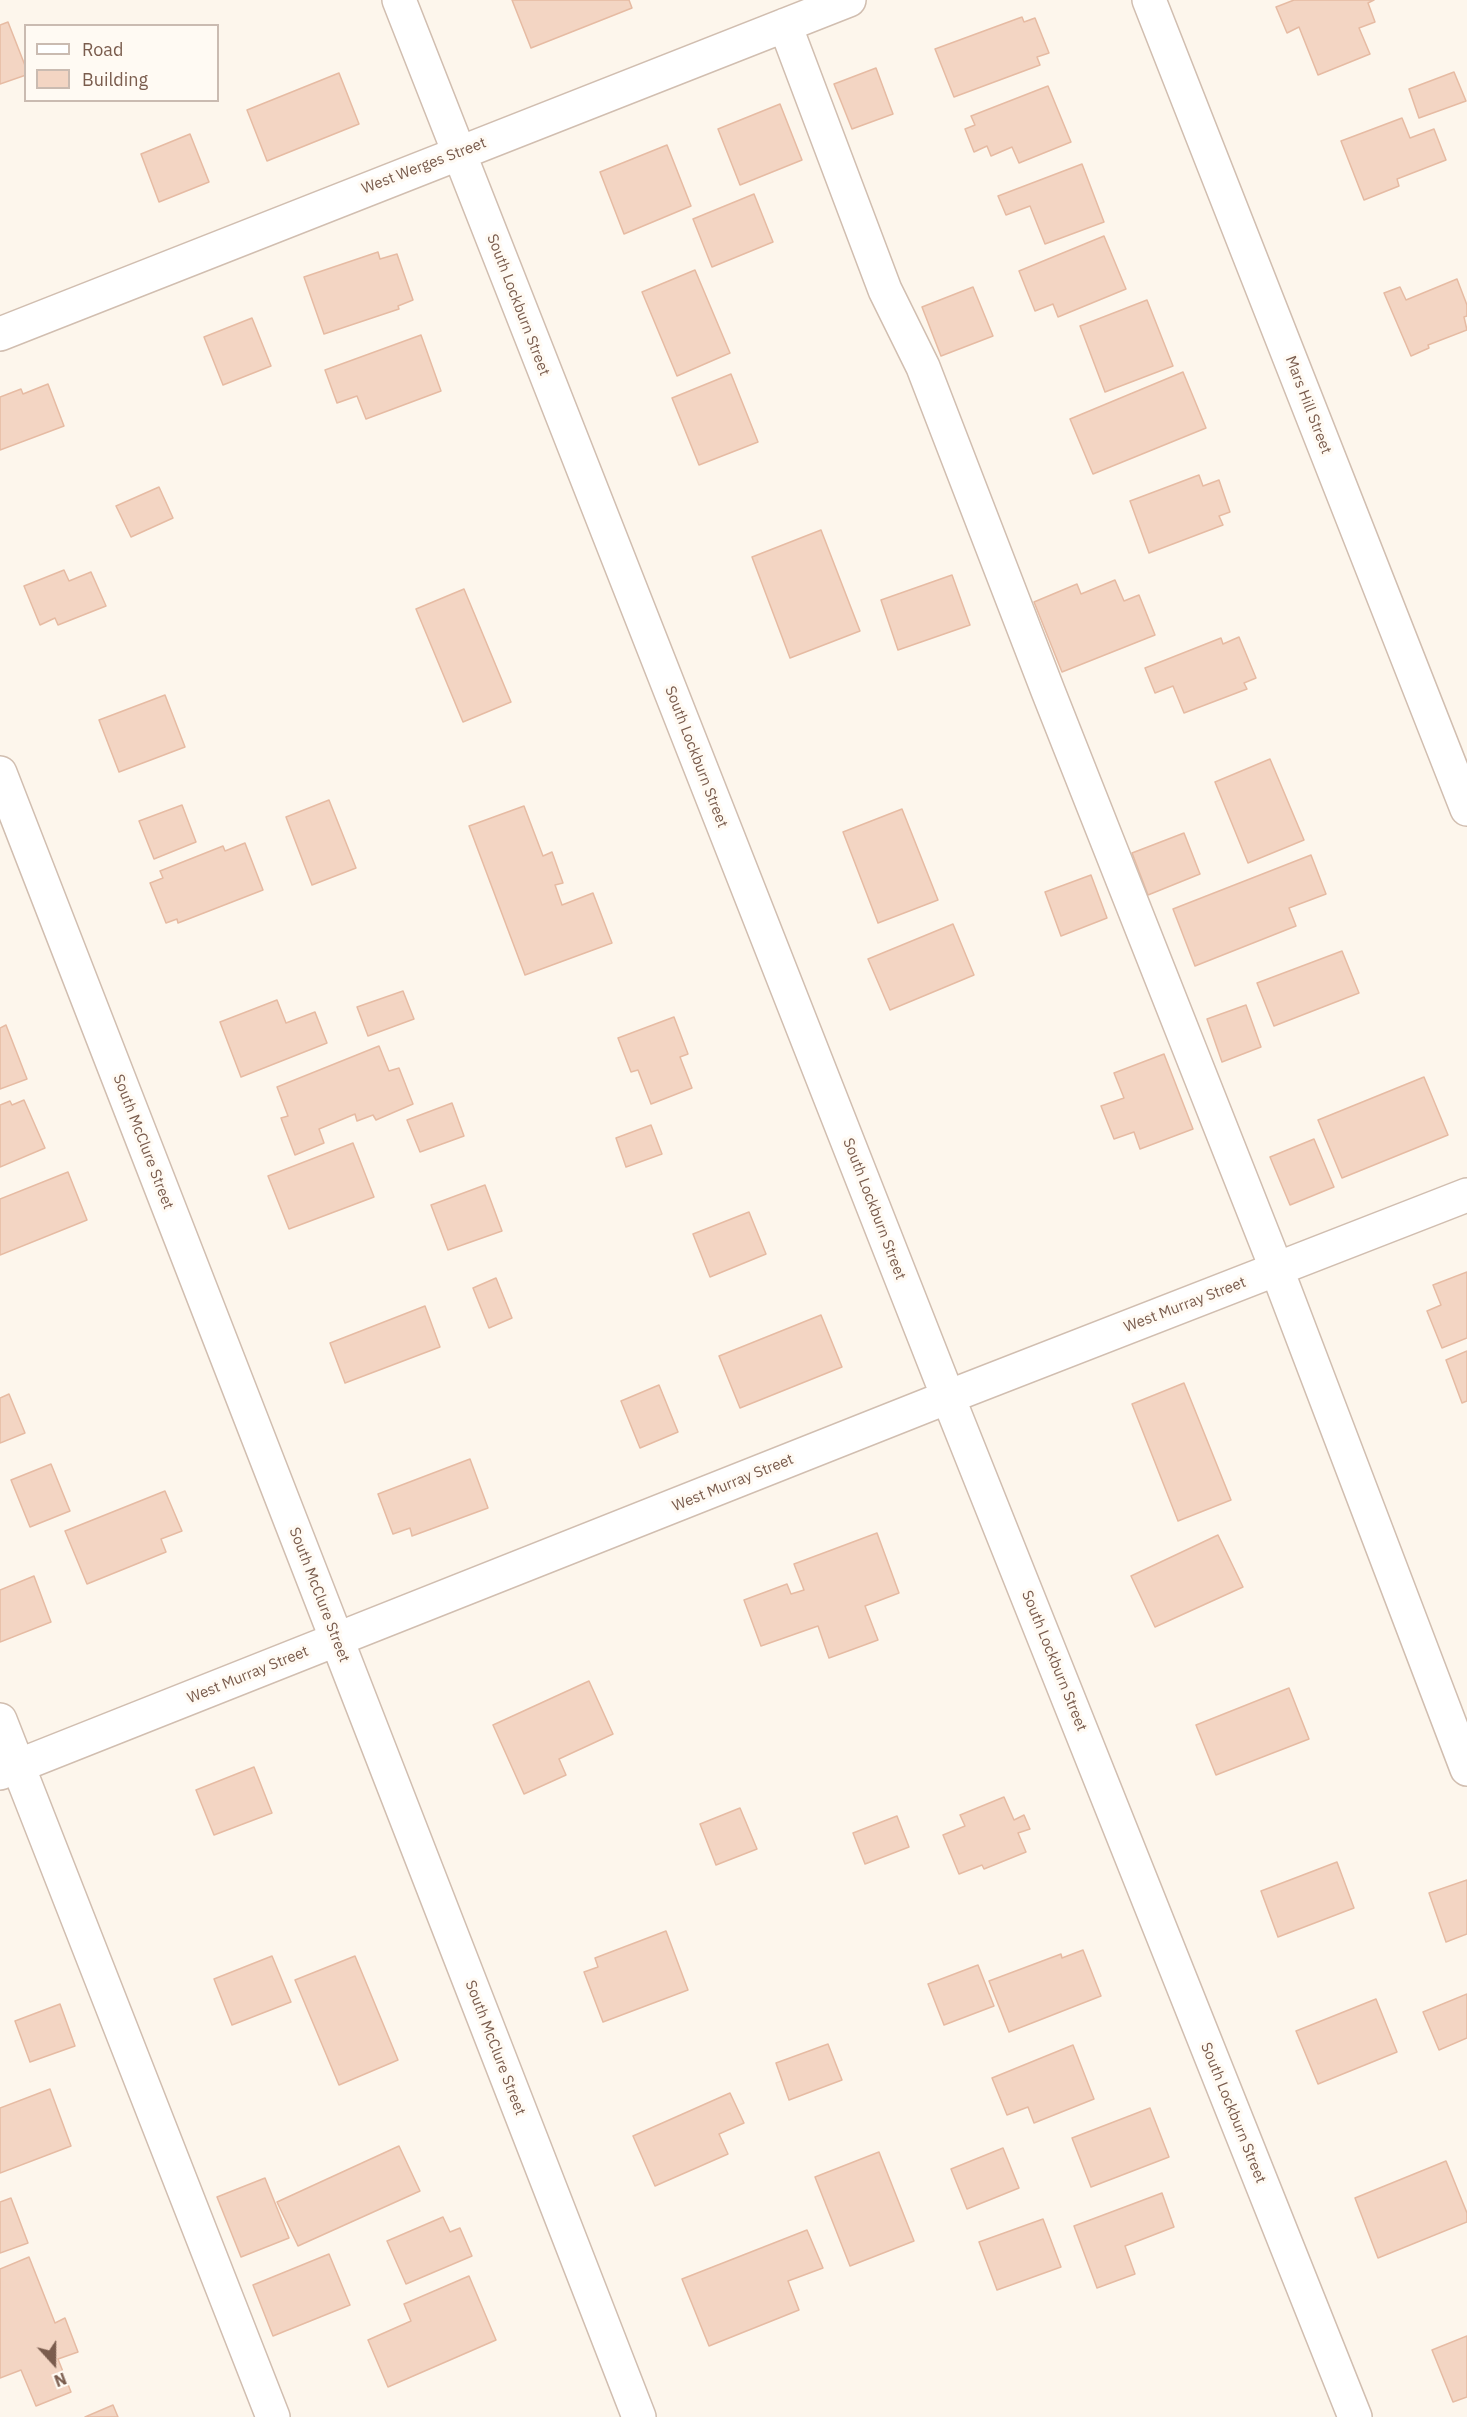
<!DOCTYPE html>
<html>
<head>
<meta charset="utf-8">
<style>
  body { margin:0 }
  #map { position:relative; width:1467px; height:2417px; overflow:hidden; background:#fdf6ec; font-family:"IBM Plex Sans",sans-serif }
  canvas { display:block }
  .legend { position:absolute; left:24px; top:24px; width:195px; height:78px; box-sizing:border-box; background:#fffaf3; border:2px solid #cabbb1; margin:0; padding:8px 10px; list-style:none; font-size:18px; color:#7a5c4d }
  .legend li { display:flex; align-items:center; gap:12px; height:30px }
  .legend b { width:30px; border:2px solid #cabbb1 }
  .north { position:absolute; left:24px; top:2333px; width:60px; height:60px; -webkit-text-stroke:4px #fffaf3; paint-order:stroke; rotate:159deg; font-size:16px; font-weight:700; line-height:24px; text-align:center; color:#7a5c4d }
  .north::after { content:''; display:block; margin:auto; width:21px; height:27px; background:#7a5c4d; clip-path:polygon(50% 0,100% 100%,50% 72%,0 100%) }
</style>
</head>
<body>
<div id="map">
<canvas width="1467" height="2417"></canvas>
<ul class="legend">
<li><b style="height:8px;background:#fff"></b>Road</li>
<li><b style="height:16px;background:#f3d5c3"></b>Building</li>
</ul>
<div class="north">N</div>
</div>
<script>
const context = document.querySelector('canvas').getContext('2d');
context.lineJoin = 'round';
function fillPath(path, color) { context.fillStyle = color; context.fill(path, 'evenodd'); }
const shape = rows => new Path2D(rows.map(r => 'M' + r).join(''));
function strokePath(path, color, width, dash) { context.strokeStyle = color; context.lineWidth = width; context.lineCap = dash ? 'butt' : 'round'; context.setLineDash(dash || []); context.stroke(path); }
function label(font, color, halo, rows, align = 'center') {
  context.font = font + ' "IBM Plex Sans",sans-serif'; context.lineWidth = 6; context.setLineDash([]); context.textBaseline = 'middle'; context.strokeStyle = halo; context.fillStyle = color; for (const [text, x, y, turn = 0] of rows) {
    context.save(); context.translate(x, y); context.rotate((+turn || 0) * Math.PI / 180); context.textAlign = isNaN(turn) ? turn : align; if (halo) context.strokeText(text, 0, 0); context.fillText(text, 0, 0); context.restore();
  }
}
const building = shape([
  [512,0,629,0,632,8,531,48,512,0],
  [1294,0,1374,0,1368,3,1375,22,1359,28,1370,54,1318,75,1299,27,1287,33,1276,7,1294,0],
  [1022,17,1024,22,1035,18,1049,53,1037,57,1040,65,954,97,935,49,1022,17],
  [8,22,26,68,26,75,0,84,0,25,8,22],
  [876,68,893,114,852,129,834,84,876,68],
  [1454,72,1466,101,1419,118,1409,89,1454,72],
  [339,73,359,124,267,161,247,110,339,73],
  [1048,86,1071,142,1019,163,1012,147,991,156,987,146,974,152,965,129,975,125,971,116,1048,86],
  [780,104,802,160,740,185,718,129,780,104],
  [1402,118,1410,138,1434,129,1446,160,1397,179,1399,186,1364,200,1341,141,1402,118],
  [190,134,209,182,159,202,141,154,190,134],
  [667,145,691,206,624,234,600,172,667,145],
  [1082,164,1104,222,1045,244,1030,206,1006,215,998,196,1082,164],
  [754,194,773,242,712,267,693,219,754,194],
  [1104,236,1126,289,1058,317,1053,304,1035,311,1019,271,1104,236],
  [378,252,380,259,397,254,413,300,398,306,399,309,324,334,304,277,378,252],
  [695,270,730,353,677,376,642,292,695,270],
  [1457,279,1467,305,1467,316,1464,317,1467,330,1428,345,1429,348,1411,356,1384,293,1400,287,1406,300,1457,279],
  [973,287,993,336,941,356,922,307,973,287],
  [1147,300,1173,366,1105,392,1080,326,1147,300],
  [252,318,271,366,223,385,204,337,252,318],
  [421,335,441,391,366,419,357,396,337,403,325,370,421,335],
  [1183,372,1206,428,1093,474,1070,419,1183,372],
  [731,374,758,442,699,465,672,398,731,374],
  [48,384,64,426,0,450,0,397,21,389,23,394,48,384],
  [1199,475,1203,486,1219,480,1230,512,1219,516,1223,525,1149,553,1130,501,1199,475],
  [159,487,173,518,131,537,116,506,159,487],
  [821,530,860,631,790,658,752,557,821,530],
  [64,570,69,581,91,572,106,606,58,625,55,618,40,625,24,586,64,570],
  [952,575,970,625,898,650,881,600,952,575],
  [1115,580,1124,601,1139,595,1155,635,1062,672,1034,602,1077,584,1081,594,1115,580],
  [464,589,511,702,463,722,416,609,464,589],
  [1239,637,1256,678,1244,683,1247,689,1184,713,1173,686,1155,693,1145,668,1221,638,1223,644,1239,637],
  [165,695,185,747,119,772,99,720,165,695],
  [1270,759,1304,840,1248,863,1215,782,1270,759],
  [329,800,356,868,312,885,286,817,329,800],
  [182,805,196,842,154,859,139,821,182,805],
  [524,806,543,856,552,852,563,883,555,885,562,905,593,893,612,943,525,975,469,826,524,806],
  [902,809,938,900,878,923,843,832,902,809],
  [1184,833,1200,874,1148,895,1132,853,1184,833],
  [245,843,263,890,178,923,177,919,166,923,150,883,163,878,160,871,223,846,225,851,245,843],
  [1311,855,1326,894,1289,908,1296,926,1195,966,1173,909,1311,855],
  [1091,875,1107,918,1061,936,1045,892,1091,875],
  [953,924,974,975,890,1010,868,959,953,924],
  [1342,951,1359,993,1274,1026,1257,983,1342,951],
  [403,991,414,1019,368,1036,357,1007,403,991],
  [277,1000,286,1023,315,1012,327,1043,241,1077,220,1022,277,1000],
  [1246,1005,1261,1047,1222,1062,1207,1019,1246,1005],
  [674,1017,688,1054,680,1057,692,1088,651,1104,638,1070,631,1072,618,1038,674,1017],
  [6,1025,27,1079,0,1089,0,1028,6,1025],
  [379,1046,389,1071,399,1068,413,1104,376,1120,373,1115,357,1121,355,1114,319,1129,324,1143,295,1155,281,1118,288,1116,277,1087,379,1046],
  [1164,1054,1193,1129,1140,1149,1134,1132,1114,1139,1101,1106,1124,1098,1114,1073,1164,1054],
  [1424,1077,1448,1135,1342,1178,1318,1120,1424,1077],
  [24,1100,45,1148,0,1167,0,1105,10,1101,12,1105,24,1100],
  [452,1103,464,1136,420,1152,407,1120,452,1103],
  [651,1125,662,1154,626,1167,616,1138,651,1125],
  [1314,1139,1334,1187,1290,1205,1270,1157,1314,1139],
  [353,1143,374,1197,289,1229,268,1176,353,1143],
  [68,1172,87,1220,0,1255,0,1199,68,1172],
  [485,1185,502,1231,448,1250,431,1205,485,1185],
  [749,1212,766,1254,710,1277,693,1234,749,1212],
  [1467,1272,1467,1338,1442,1348,1427,1311,1441,1305,1433,1285,1467,1272],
  [496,1278,512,1318,489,1328,473,1288,496,1278],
  [425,1306,440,1347,345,1383,330,1343,425,1306],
  [821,1315,842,1367,740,1408,719,1356,821,1315],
  [1467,1351,1467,1401,1462,1403,1446,1360,1467,1351],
  [1184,1383,1231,1500,1178,1521,1132,1404,1184,1383],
  [659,1385,678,1432,640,1448,621,1401,659,1385],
  [9,1394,25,1433,0,1443,0,1398,9,1394],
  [470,1459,488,1508,412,1536,410,1528,393,1534,378,1494,470,1459],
  [51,1464,70,1511,30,1527,11,1480,51,1464],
  [165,1491,182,1531,161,1539,166,1552,87,1584,65,1531,165,1491],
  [877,1533,899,1593,865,1606,878,1640,829,1658,818,1626,761,1646,744,1600,787,1584,791,1594,804,1590,794,1564,877,1533],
  [1218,1535,1243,1587,1155,1627,1131,1576,1218,1535],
  [34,1576,51,1622,0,1642,0,1590,34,1576],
  [589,1681,613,1734,559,1759,566,1775,524,1794,493,1725,589,1681],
  [1289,1688,1309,1739,1216,1775,1196,1725,1289,1688],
  [254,1767,272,1813,214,1835,196,1790,254,1767],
  [1004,1797,1014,1820,1024,1815,1030,1829,1018,1833,1026,1852,984,1869,982,1865,959,1874,943,1835,965,1826,960,1815,1004,1797],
  [740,1808,757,1849,716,1865,700,1824,740,1808],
  [897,1816,909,1847,865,1864,853,1833,897,1816],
  [1337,1862,1354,1908,1278,1937,1261,1891,1337,1862],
  [1467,1880,1467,1934,1446,1942,1429,1893,1467,1880],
  [666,1931,688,1990,603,2022,584,1972,598,1967,595,1958,666,1931],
  [1083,1950,1101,1996,1009,2032,989,1981,1061,1954,1062,1958,1083,1950],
  [272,1956,291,2002,232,2025,214,1979,272,1956],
  [355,1956,398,2060,339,2085,295,1980,355,1956],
  [978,1965,994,2006,944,2025,928,1984,978,1965],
  [1467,1994,1467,2038,1439,2050,1423,2012,1467,1994],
  [1376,1999,1397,2052,1318,2084,1296,2031,1376,1999],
  [60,2004,75,2046,30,2062,15,2021,60,2004],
  [828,2044,842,2080,789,2100,776,2063,828,2044],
  [1073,2045,1094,2099,1034,2123,1028,2107,1007,2115,992,2078,1073,2045],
  [50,2089,71,2146,0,2173,0,2108,50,2089],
  [730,2093,744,2123,719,2134,728,2154,655,2186,633,2136,730,2093],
  [1150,2108,1169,2157,1091,2187,1072,2138,1150,2108],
  [399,2146,420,2191,298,2246,277,2202,399,2146],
  [1003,2148,1019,2188,967,2209,951,2169,1003,2148],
  [879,2152,914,2241,850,2266,815,2177,879,2152],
  [1446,2161,1467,2213,1467,2222,1378,2258,1355,2198,1446,2161],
  [265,2178,289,2238,241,2257,217,2197,265,2178],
  [1162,2193,1174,2227,1125,2246,1135,2274,1097,2288,1074,2226,1162,2193],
  [11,2198,28,2243,0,2253,0,2202,11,2198],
  [443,2217,450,2232,460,2228,472,2256,406,2284,387,2241,443,2217],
  [1043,2219,1061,2267,997,2290,979,2242,1043,2219],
  [807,2230,823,2268,788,2281,799,2310,709,2346,682,2279,807,2230],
  [329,2254,350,2305,273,2336,253,2285,329,2254],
  [29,2257,55,2323,65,2318,78,2352,58,2359,71,2392,36,2406,21,2370,0,2378,0,2269,29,2257],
  [469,2276,496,2340,388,2387,368,2340,411,2321,404,2304,469,2276],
  [1467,2336,1467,2397,1453,2402,1432,2350,1467,2336],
  [113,2405,118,2417,85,2417,113,2405]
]);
const minor = shape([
  [399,0,948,1397,1355,2417],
  [1149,0,1467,809],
  [785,25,885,290,923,367,1048,691,1277,1270,1467,1769],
  [0,334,849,0],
  [0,773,639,2417],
  [0,1720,273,2417],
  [0,1773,948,1397,1467,1195]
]);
const streetNames = [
  ["West Werges Street",424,166,-21],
  ["South Lockburn Street",518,305,69],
  ["Mars Hill Street",1308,405,69],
  ["South Lockburn Street",696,757,69],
  ["South McClure Street",143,1142,69],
  ["South Lockburn Street",874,1209,69],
  ["West Murray Street",1185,1305,-21],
  ["West Murray Street",733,1483,-22],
  ["South McClure Street",319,1595,69],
  ["South Lockburn Street",1054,1661,68],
  ["West Murray Street",248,1675,-22],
  ["South McClure Street",495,2048,69],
  ["South Lockburn Street",1233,2113,68]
];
fillPath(building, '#f3d5c3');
strokePath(building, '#e6bba3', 1.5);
strokePath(minor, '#d1beb0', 36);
strokePath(minor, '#fff', 33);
label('15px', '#7a5c4d', '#fffaf3', streetNames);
</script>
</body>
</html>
